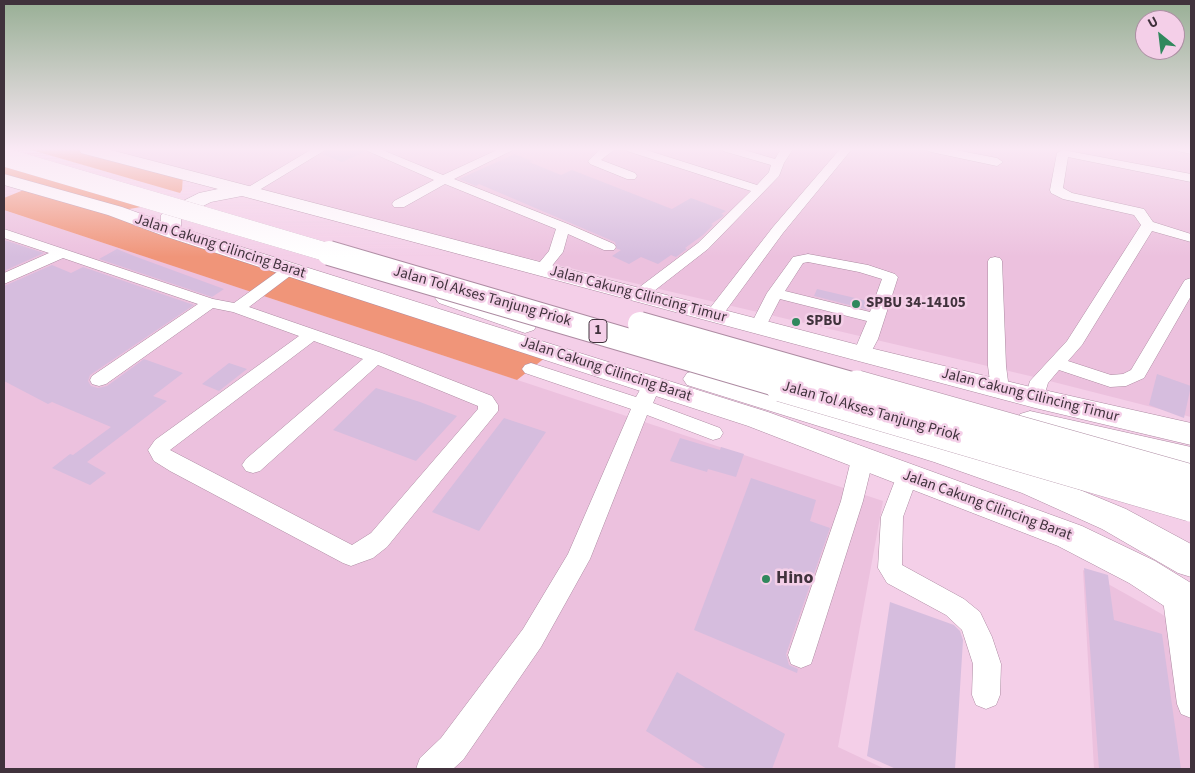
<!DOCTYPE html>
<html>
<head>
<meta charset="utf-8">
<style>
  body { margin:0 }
  #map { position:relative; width:1195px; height:773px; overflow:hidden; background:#f4cfe8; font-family:"Source Sans 3",sans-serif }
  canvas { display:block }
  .frame { position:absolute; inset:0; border:5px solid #40323c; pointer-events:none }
  .north { position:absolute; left:1135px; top:10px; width:50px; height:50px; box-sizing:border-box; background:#f4cfe8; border:1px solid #ac90a3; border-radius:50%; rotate:331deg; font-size:14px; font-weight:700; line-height:20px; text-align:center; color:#40323c }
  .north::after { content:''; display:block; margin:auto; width:18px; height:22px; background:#30885d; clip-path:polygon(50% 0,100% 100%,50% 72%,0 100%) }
</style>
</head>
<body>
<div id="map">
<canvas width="1195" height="773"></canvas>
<div class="frame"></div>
<div class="north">U</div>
</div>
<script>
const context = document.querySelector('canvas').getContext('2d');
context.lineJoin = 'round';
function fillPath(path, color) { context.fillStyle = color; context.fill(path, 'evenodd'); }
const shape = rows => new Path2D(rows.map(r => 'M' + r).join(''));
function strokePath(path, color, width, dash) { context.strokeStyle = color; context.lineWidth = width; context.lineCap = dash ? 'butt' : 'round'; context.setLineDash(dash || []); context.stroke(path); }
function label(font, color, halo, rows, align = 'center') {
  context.font = font + ' "Source Sans 3",sans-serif'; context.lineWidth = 5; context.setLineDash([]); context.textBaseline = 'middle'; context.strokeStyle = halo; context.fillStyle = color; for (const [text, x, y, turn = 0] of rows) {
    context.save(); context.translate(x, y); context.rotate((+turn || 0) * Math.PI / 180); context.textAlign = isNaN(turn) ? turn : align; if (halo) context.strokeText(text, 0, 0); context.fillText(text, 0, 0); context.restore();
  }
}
const built = shape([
  [92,149,1191,149,1191,417,1030,376,246,192],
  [4,210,883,501,838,747,885,769,4,769],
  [1083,570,1160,613,1191,634,1191,769,1094,769]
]);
const green = shape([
  [28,149,87,149,183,176,182,190,180,193],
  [4,157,153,205,117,211,551,353,517,380,4,210,4,198,31,187,4,179]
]);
const building = shape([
  [329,149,361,149,365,152,342,162,322,154],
  [515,154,532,161,529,162,561,175,572,170,672,209,691,198,726,211,721,214,724,215,722,217,711,224,713,225,703,235,685,248,687,249,676,257,671,255,658,264,641,257,629,264,612,256,621,250,617,249,615,242,479,184,476,186,459,179],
  [4,240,44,253,4,271],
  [117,249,134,256,224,289,212,297,99,259],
  [52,265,71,273,83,267,194,305,90,375,88,381,91,386,98,388,107,386,144,359,183,373,153,396,167,401,87,462,106,473,90,485,52,468,70,454,73,455,111,427,52,402,48,404,4,381,4,286],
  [817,289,872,302,869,310,814,296],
  [229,363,247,369,219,391,202,384],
  [1157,374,1191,386,1184,418,1149,405],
  [376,388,420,402,457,416,416,461,333,430],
  [504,418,546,432,479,531,432,512],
  [680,438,720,450,721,447,744,454,736,477,708,469,707,472,670,461],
  [751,478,816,500,810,521,830,528,786,654,789,665,798,669,797,673,694,630],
  [1084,568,1108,575,1114,620,1162,634,1181,769,1099,769],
  [890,602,954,625,960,631,963,640,955,769,896,769,867,756],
  [677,672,785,734,772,769,707,769,646,731]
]);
const minor = shape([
  [312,149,327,149,251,195,241,195,240,192,312,149],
  [363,149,380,149,443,175,499,149,515,149,454,179,568,224,614,244,616,247,614,250,604,250,568,234,563,252,547,272,537,272,534,269,549,251,556,229,445,184,404,207,394,207,392,204,394,201,434,180,363,149],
  [600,149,615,149,601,160,635,173,637,176,635,179,627,179,590,164,588,161,600,149],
  [625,149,643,149,757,185,769,172,771,165,723,151,721,149,741,149,775,159,781,149,793,149,784,163,779,176,708,249,645,298,639,300,633,298,631,295,633,292,698,243,751,191,627,151,625,149],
  [840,149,852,149,783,233,719,320,707,320,705,316,707,312,773,227,840,149],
  [925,149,950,149,997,158,1003,162,997,166,931,152,925,149],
  [1176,149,1191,149,1191,154,1178,151,1176,149],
  [1063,150,1191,174,1191,182,1068,157,1063,188,1072,193,1144,209,1153,222,1191,234,1191,242,1152,231,1082,345,1068,361,1111,375,1123,374,1131,370,1183,283,1185,280,1191,278,1191,296,1144,378,1126,386,1110,387,1059,370,1048,383,1042,403,1035,405,1028,403,1025,398,1030,381,1067,341,1141,225,1134,215,1063,199,1051,193,1050,190,1057,153,1063,150],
  [4,229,213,299,234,303,284,267,294,267,297,270,294,273,249,307,382,353,492,396,498,405,498,411,387,547,373,558,359,563,351,566,343,563,170,471,154,461,148,450,155,440,299,336,233,312,213,308,106,384,99,386,92,384,90,380,92,376,198,304,63,258,4,284,4,273,49,253,4,238,4,229],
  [314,341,363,359,246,459,242,465,246,471,253,473,260,471,378,365,478,406,478,409,371,533,352,545,170,450,314,341],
  [808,254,868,265,895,274,898,277,878,339,868,358,862,360,856,358,853,354,867,321,780,299,764,330,758,331,752,330,750,326,767,293,793,257,808,254],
  [808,262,859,272,882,279,870,312,785,291,803,263,808,262],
  [995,257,1000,258,1002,261,1006,366,1009,389,1007,394,1000,395,993,394,991,389,988,366,988,261,990,258,995,257],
  [531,363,636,397,645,381,652,379,659,381,661,385,653,403,720,428,723,433,720,438,713,440,647,415,590,559,541,647,463,760,453,769,416,769,420,758,441,738,523,629,568,554,631,409,525,373,522,369,525,365,531,363],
  [862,452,869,454,873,460,863,501,814,655,811,664,801,668,791,664,788,655,841,501,851,460,855,454,862,452],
  [907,468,915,470,918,476,903,517,902,565,964,599,980,612,992,637,1001,664,1000,695,996,705,986,709,976,705,972,695,973,664,962,630,946,615,887,583,878,568,881,517,899,470,907,468],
  [1175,581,1184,584,1188,592,1191,616,1191,718,1181,714,1177,704,1162,592,1166,584,1175,581]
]);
const highway = shape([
  [79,149,107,149,862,346,1035,388,1191,423,1191,445,1035,408,862,362,242,196,211,202,181,217,181,228,768,412,1082,526,1155,561,1191,583,1191,620,1178,615,1129,583,1058,546,748,426,164,236,108,215,4,185,4,174,122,207,161,221,161,215,169,208,199,193,218,189,81,153,79,149],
  [447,291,534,320,537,325,534,330,525,333,439,303,435,298,439,293,447,291],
  [697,370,955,446,1044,475,1126,509,1191,544,1191,577,1178,573,1102,529,1022,493,934,462,687,385,683,379,687,373,697,370],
  [1030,411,1191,447,1191,471,1020,428,1015,421,1020,414,1030,411]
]);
const highwayBridgeFar2 = shape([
  [4,157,333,254]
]);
const highwayBridgeFar1 = shape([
  [329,253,786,387],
  [640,324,862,387]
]);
const highwayBridge = shape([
  [781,386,1191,506],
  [857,386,1191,480]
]);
const markers = [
  [856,304,5,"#30885d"],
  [796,322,5,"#30885d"],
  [766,579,5,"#30885d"]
];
const shields = [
  [598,331,18]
];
const shieldNames = [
  ["1",598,331]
];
const streetNames = [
  ["Jalan Cakung Cilincing Barat",220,247,18],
  ["Jalan Cakung Cilincing Timur",638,295,15],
  ["Jalan Tol Akses Tanjung Priok",482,297,16],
  ["Jalan Cakung Cilincing Barat",606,370,18],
  ["Jalan Cakung Cilincing Timur",1030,396,14],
  ["Jalan Tol Akses Tanjung Priok",871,412,16],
  ["Jalan Cakung Cilincing Barat",987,506,20]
];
const poiNames = [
  ["SPBU 34-14105",866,304],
  ["SPBU",806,322]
];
const nearPoinames = [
  ["Hino",776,579]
];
fillPath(built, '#ecc1de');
fillPath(green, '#f09579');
fillPath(building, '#d6bdde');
strokePath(minor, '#ad8ba2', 1);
strokePath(highway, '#ad8ba2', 1);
fillPath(minor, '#fff');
fillPath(highway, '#fff');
strokePath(highwayBridgeFar2, '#ad8ba2', 19, []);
strokePath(highwayBridgeFar1, '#ad8ba2', 26, []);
strokePath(highwayBridge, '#ad8ba2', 32, []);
strokePath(highwayBridgeFar2, '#fff', 19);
strokePath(highwayBridgeFar1, '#fff', 24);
strokePath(highwayBridge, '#fff', 31);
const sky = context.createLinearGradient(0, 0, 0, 257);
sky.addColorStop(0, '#98af95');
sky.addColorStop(0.58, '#fae9f5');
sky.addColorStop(1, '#fae9f500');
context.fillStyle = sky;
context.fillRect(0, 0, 1195, 257);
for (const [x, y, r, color] of markers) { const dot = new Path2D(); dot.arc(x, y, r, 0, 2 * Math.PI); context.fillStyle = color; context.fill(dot); strokePath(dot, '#f4cfe8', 2); }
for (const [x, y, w] of shields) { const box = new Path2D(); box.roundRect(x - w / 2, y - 11.5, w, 23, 4); context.fillStyle = '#f4cfe8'; context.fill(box); strokePath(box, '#40323c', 1); }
label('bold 14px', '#40323c', null, shieldNames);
label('15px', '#40323c', '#f4cfe8', streetNames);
label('bold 15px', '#40323c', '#f4cfe8', poiNames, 'left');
label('bold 18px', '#40323c', '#f4cfe8', nearPoinames, 'left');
</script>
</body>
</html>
